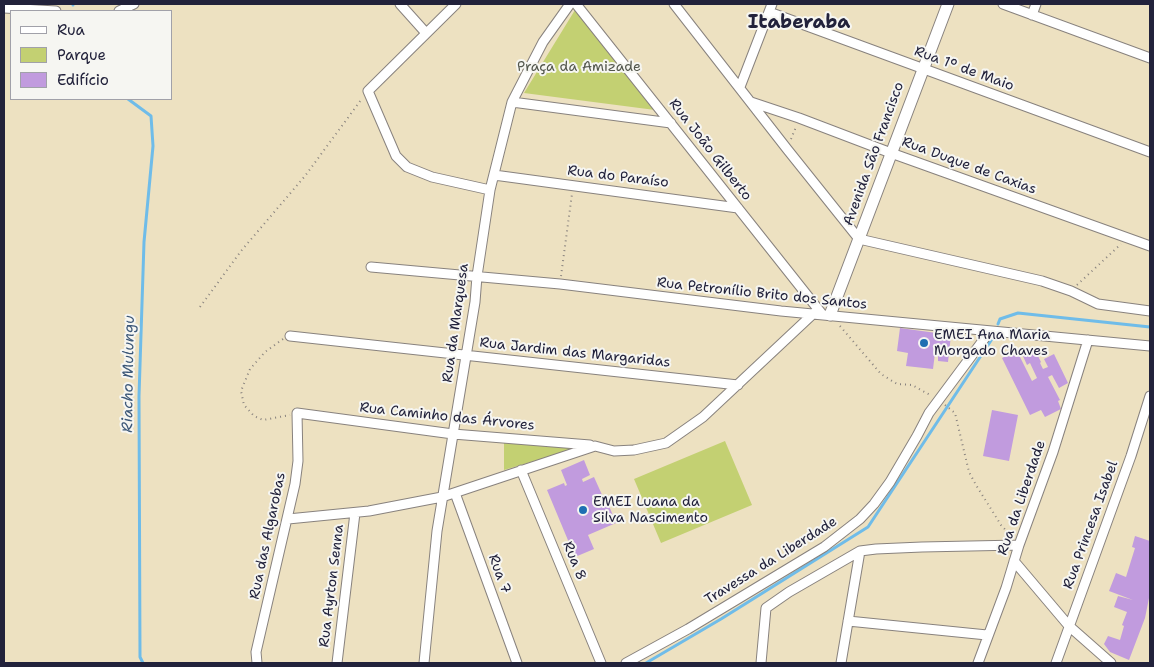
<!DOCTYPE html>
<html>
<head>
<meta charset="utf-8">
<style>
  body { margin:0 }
  #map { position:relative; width:1154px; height:667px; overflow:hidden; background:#ede1c1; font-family:"Shantell Sans",sans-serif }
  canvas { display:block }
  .frame { position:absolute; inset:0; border:5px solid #22223b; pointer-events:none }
  .legend { position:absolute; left:10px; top:10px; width:162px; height:90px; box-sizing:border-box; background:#f6f6f2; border:1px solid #a1a1a9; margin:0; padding:6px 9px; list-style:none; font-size:15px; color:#22223b }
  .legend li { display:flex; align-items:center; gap:10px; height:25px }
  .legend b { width:25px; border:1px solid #a1a1a9 }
</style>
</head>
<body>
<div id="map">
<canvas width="1154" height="667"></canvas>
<div class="frame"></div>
<ul class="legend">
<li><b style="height:6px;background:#fff"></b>Rua</li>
<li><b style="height:14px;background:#c3d072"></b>Parque</li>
<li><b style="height:14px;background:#c19bde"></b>Edifício</li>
</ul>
</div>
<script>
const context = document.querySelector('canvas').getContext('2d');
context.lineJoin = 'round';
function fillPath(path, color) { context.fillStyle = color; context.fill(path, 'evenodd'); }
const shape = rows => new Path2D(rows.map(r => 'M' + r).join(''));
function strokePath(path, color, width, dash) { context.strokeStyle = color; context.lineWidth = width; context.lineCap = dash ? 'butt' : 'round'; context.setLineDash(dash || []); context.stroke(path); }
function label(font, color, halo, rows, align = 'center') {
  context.font = font + ' "Shantell Sans",sans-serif'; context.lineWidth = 4; context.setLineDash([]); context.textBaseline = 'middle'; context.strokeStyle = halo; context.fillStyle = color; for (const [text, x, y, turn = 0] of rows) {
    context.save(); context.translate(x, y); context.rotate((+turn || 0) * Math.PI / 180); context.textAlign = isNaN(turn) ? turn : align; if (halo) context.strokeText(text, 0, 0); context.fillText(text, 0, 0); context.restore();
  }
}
const green = shape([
  [575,10,655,110,524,93],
  [725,441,752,505,661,543,634,479],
  [504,443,578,448,504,470]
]);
const stream = shape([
  [73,4,73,5],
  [128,99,151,116,153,146,144,242,139,396,140,657,143,663],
  [998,324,1000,319,1018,313,1150,327],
  [646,663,721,619,868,527,992,339]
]);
const building = shape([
  [900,328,951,335,948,362,938,361,938,354,935,353,933,369,906,366,908,353,897,351],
  [1034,348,1041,362,1040,363,1043,369,1048,367,1044,359,1054,354,1068,383,1059,388,1052,375,1048,377,1060,400,1058,401,1061,409,1045,417,1041,410,1030,415,1002,358,1017,351,1032,381,1037,378,1030,363,1027,365,1022,354],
  [992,410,1018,415,1009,461,983,456],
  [584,460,590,475,582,479,583,482,594,477,603,497,605,496,616,523,588,535,594,549,575,557,547,490,564,483,565,486,567,485,561,470],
  [1135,536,1150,541,1150,593,1145,618,1129,660,1110,652,1104,644,1108,636,1120,640,1124,626,1122,625,1127,612,1114,607,1118,596,1133,600,1109,591,1116,573,1126,577,1135,548,1132,547]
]);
const path = shape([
  [791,139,796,127],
  [561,276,572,194],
  [1077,285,1121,244],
  [200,307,241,251,305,176,361,100],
  [840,326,881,374,897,384,912,385,930,395],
  [283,339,265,352,250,369,241,391,244,405,254,416,263,420,290,415],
  [945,405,955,413,969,472,976,485,1001,525,1011,536]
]);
const street = shape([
  [400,4,426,33],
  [456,4,368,91,393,149,396,156,407,167,432,177,490,190],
  [576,4,822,314],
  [674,4,787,149,859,239,1042,281,1071,291,1098,304,1150,311],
  [1003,4,1150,58],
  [4,8,56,11],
  [119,11,134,4],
  [769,12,1150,152],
  [1032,15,1036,4],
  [740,87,772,4],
  [512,102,671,123],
  [751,102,799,118,891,153,1150,246],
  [494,175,738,208],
  [371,267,560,284,781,311,1150,346],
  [290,336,738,385],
  [521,470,601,663],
  [455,493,517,663],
  [288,519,369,511,442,497,595,446,614,451,634,450,666,443,703,417,814,313],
  [1014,561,1069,626,1111,663],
  [848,621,987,635],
  [257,663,256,652,295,484,298,461,297,413,453,434,590,445],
  [337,663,355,513],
  [424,663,437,531,475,302,477,276,490,190,512,102,543,42,570,4],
  [626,663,688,629,824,547,860,519,874,504,890,482,917,436,929,413,990,331],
  [761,663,766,608,789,592,860,551,876,549,922,547,1019,545],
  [841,663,860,551],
  [978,663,1006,588,1019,545,1053,452,1088,340],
  [1056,663,1131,456,1150,396]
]);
const secondary = shape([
  [830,315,948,4]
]);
const markers = [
  [924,343,5,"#1f6fb2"],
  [583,510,5,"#1f6fb2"]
];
const parkNames = [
  ["Praça da Amizade",579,67]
];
const streetNames = [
  ["Rua 1º de Maio",964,69,20],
  ["Rua João Gilberto",710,150,52],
  ["Avenida São Francisco",874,154,-70],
  ["Rua Duque de Caxias",969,166,20],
  ["Rua do Paraíso",618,177,7],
  ["Rua Petronílio Brito dos Santos",762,294,6],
  ["Rua da Marquesa",456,323,-82],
  ["Rua Jardim das Margaridas",575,353,6],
  ["Rua Caminho das Árvores",447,417,6],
  ["Rua da Liberdade",1022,498,-71],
  ["Rua Princesa Isabel",1091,525,-70],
  ["Rua das Algarobas",268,536,-78],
  ["Rua 8",574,561,68],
  ["Travessa da Liberdade",771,561,-32],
  ["Rua 7",499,574,70],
  ["Rua Ayrton Senna",332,586,-83]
];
const poiNames = [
  ["EMEI Ana Maria",934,335],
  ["Morgado Chaves",934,351],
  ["EMEI Luana da",593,502],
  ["Silva Nascimento",593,518]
];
const waterNames = [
  ["Riacho Mulungu",129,374,-89]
];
const districtNames = [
  ["Itaberaba",799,23]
];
fillPath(green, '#c3d072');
strokePath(stream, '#6fbce9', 3);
fillPath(building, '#c19bde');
strokePath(street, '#88827e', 11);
strokePath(secondary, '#88827e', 13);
strokePath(path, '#88827e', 2, [1, 4]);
strokePath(street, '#fff', 9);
strokePath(secondary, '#fff', 11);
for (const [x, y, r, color] of markers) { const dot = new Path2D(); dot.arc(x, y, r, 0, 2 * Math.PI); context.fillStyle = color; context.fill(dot); strokePath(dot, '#f6f6f2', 2); }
label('14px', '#52564c', '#f6f6f2', parkNames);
label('14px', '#22223b', '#f6f6f2', streetNames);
label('14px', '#22223b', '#f6f6f2', poiNames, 'left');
label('italic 15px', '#3d5878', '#f6f6f2', waterNames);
label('bold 19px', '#22223b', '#f6f6f2', districtNames);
</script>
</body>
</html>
